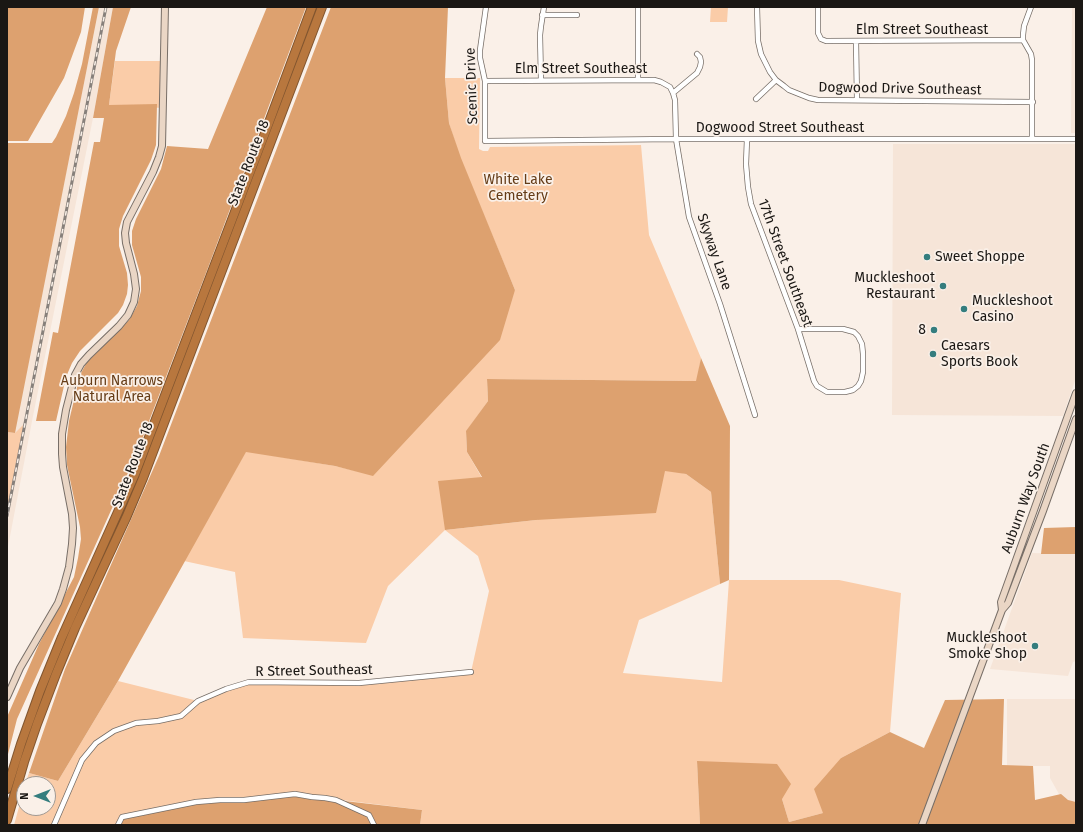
<!DOCTYPE html>
<html>
<head>
<meta charset="utf-8">
<style>
  body { margin:0 }
  #map { position:relative; width:1083px; height:832px; overflow:hidden; background:#faf0e8; font-family:"Fira Sans",sans-serif }
  canvas { display:block }
  .frame { position:absolute; inset:0; border:8px solid #1a1714; pointer-events:none }
  .north { position:absolute; left:16px; top:776px; width:40px; height:40px; box-sizing:border-box; background:#faf0e8; border:1px solid #a09993; border-radius:50%; rotate:270deg; font-size:11px; font-weight:700; line-height:16px; text-align:center; color:#1a1714 }
  .north::after { content:''; display:block; margin:auto; width:14px; height:18px; background:#347d7e; clip-path:polygon(50% 0,100% 100%,50% 72%,0 100%) }
</style>
</head>
<body>
<div id="map">
<canvas width="1083" height="832"></canvas>
<div class="frame"></div>
<div class="north">N</div>
</div>
<script>
const context = document.querySelector('canvas').getContext('2d');
context.lineJoin = 'round';
function fillPath(path, color) { context.fillStyle = color; context.fill(path, 'evenodd'); }
const shape = rows => new Path2D(rows.map(r => 'M' + r).join(''));
function strokePath(path, color, width, dash) { context.strokeStyle = color; context.lineWidth = width; context.lineCap = dash ? 'butt' : 'round'; context.setLineDash(dash || []); context.stroke(path); }
function label(font, color, halo, rows, align = 'center') {
  context.font = font + ' "Fira Sans",sans-serif'; context.lineWidth = 3.5; context.setLineDash([]); context.textBaseline = 'middle'; context.strokeStyle = halo; context.fillStyle = color; for (const [text, x, y, turn = 0] of rows) {
    context.save(); context.translate(x, y); context.rotate((+turn || 0) * Math.PI / 180); context.textAlign = isNaN(turn) ? turn : align; if (halo) context.strokeText(text, 0, 0); context.fillText(text, 0, 0); context.restore();
  }
}
const built = shape([
  [99,7,113,7,93,118,33,416,7,552,7,470],
  [1072,7,1076,7,1076,133,1071,133],
  [893,144,1076,144,1076,378,1063,416,892,415],
  [1032,553,1076,554,1076,661,1073,662,1068,676,990,669],
  [1007,699,1076,699,1076,801,1064,803,1050,778,1050,766,1007,766]
]);
const green = shape([
  [711,7,728,7,727,22,710,22],
  [115,61,164,61,163,108,109,105],
  [445,78,480,78,479,149,483,151,488,151,490,147,641,145,649,235,701,358,697,381,487,379,488,401,466,432,467,452,482,478,445,530,536,520,664,468,686,474,711,492,720,584,639,620,623,673,722,682,729,580,839,580,901,593,890,732,841,758,823,813,789,822,782,799,697,761,700,825,420,825,422,810,301,795,118,825,14,825,24,789,24,808,48,808,48,784,25,784,29,773,58,781,118,681,198,701,249,682,359,683,471,672,489,591,478,556,445,530,388,586,366,643,243,638,235,572,184,561,246,451,335,466,373,475,515,290,460,158,449,123],
  [25,423,7,516,7,432,15,433]
]);
const forest = shape([
  [7,7,85,7,81,32,64,78,28,141,7,141],
  [93,7,99,7,15,433,7,432,7,143,52,143,56,137,66,116,74,93,82,64],
  [113,7,131,7,116,51,109,105,157,104,156,145,151,160,123,216,119,229,119,246,127,273,128,285,127,294,123,305,118,313,80,351,72,363,66,377,56,421,36,421,53,332,58,333,94,142,100,142,104,118,93,118],
  [267,7,306,7,206,273,136,455,17,719,7,758,7,717,39,644,74,577,78,558,81,539,80,527,67,465,66,447,69,421,80,375,88,360,129,320,137,306,141,291,141,277,132,245,132,231,136,219,161,169,167,146,208,149],
  [331,7,448,7,445,78,449,123,461,158,515,290,500,340,373,476,335,466,246,452,118,681,58,781,29,773,65,669,159,456],
  [701,358,730,426,729,580,720,584,711,492,686,474,665,471,656,513,536,520,445,530,438,481,482,477,467,452,466,431,488,401,487,379,696,381],
  [1076,527,1076,554,1041,554,1044,528],
  [1004,699,1002,765,1033,766,1035,800,1061,794,1068,800,1076,802,1076,825,700,825,697,761,777,764,791,784,782,799,789,822,823,813,814,789,841,758,890,732,924,748,945,700],
  [295,794,336,800,422,810,420,825,118,825,122,817,181,805]
]);
const street = shape([
  [486,7,480,50,480,58,485,81,485,141,676,139,1076,139],
  [757,7,758,41,761,54,770,72,776,80,784,86,789,90,809,98,818,100,1033,102],
  [818,7,818,33,821,39,826,41,1023,40],
  [1031,7,1024,26,1023,35,1023,40,1031,54,1032,60,1032,139],
  [542,15,577,15],
  [856,41,857,100],
  [541,80,540,35,541,26,544,7],
  [638,80,638,7],
  [485,81,654,80,661,82,670,87,673,93,675,100,676,139,689,217,720,304,755,415],
  [673,93,697,73,700,67,701,62,700,57,697,54],
  [756,99,776,80],
  [747,139,746,164,748,187,751,204,798,329,814,381,817,386,827,392,845,392,853,390,858,386,861,381,863,372,863,354,862,344,858,336,854,332,843,329,798,329],
  [54,825,82,760,96,743,114,731,136,723,158,721,181,716,198,701,226,689,249,682,359,683,471,672],
  [118,825,122,817,196,802,220,800,244,800,295,794,312,797,325,798,336,800,369,815,374,825]
]);
const secondary = shape([
  [1002,610,1001,602,1076,393],
  [7,697,20,668,58,603,63,589,69,567,72,544,73,528,72,514,63,467,62,454,62,434,66,410,75,375,81,364,89,355,119,326,128,315,134,302,136,289,134,274,126,243,125,233,127,222,153,172,159,157,162,146,165,7],
  [922,825,1002,610,1008,603,1043,511,1076,419]
]);
const highway = shape([
  [7,789,21,744,40,691,62,637,135,474,265,133,312,7],
  [7,820,24,762,37,724,56,674,75,628,126,518,143,478,322,7]
]);
const rail = shape([
  [7,516,106,7]
]);
const markers = [
  [927,257,4,"#347d7e"],
  [943,286,4,"#347d7e"],
  [964,309,4,"#347d7e"],
  [934,330,4,"#347d7e"],
  [933,354,4,"#347d7e"],
  [1035,646,4,"#347d7e"]
];
const streetNames = [
  ["Elm Street Southeast",922,30],
  ["Elm Street Southeast",581,69],
  ["Scenic Drive",472,86,-92],
  ["Dogwood Drive Southeast",900,89,1],
  ["Dogwood Street Southeast",780,128],
  ["State Route 18",249,163,-69],
  ["Skyway Lane",714,252,71],
  ["17th Street Southeast",785,263,70],
  ["State Route 18",133,465,-69],
  ["Auburn Way South",1026,498,-70],
  ["R Street Southeast",314,671,-1]
];
const parkNames = [
  ["White Lake",518,180],
  ["Cemetery",518,196],
  ["Auburn Narrows",112,381],
  ["Natural Area",112,397]
];
const poiNames = [
  ["Sweet Shoppe",935,257],
  ["Muckleshoot",935,278,"right"],
  ["Restaurant",935,294,"right"],
  ["Muckleshoot",972,301],
  ["Casino",972,317],
  ["8",926,330,"right"],
  ["Caesars",941,346],
  ["Sports Book",941,362],
  ["Muckleshoot",1027,638,"right"],
  ["Smoke Shop",1027,654,"right"]
];
fillPath(built, '#f6e5d8');
fillPath(green, '#facca8');
fillPath(forest, '#dda16f');
strokePath(street, '#776e67', 6);
strokePath(secondary, '#776e67', 8);
strokePath(highway, '#81552f', 10);
strokePath(street, '#fff', 4.5);
strokePath(secondary, '#ead6c5', 6);
strokePath(highway, '#b8773e', 8);
strokePath(rail, '#87807b', 3);
strokePath(rail, '#faf0e8', 1.5, [4.5]);
for (const [x, y, r, color] of markers) { const dot = new Path2D(); dot.arc(x, y, r, 0, 2 * Math.PI); context.fillStyle = color; context.fill(dot); strokePath(dot, '#faf0e8', 1.5); }
label('14px', '#1a1714', '#faf0e8', streetNames);
label('14px', '#653c17', '#faf0e8', parkNames);
label('14px', '#1a1714', '#faf0e8', poiNames, 'left');
</script>
</body>
</html>
